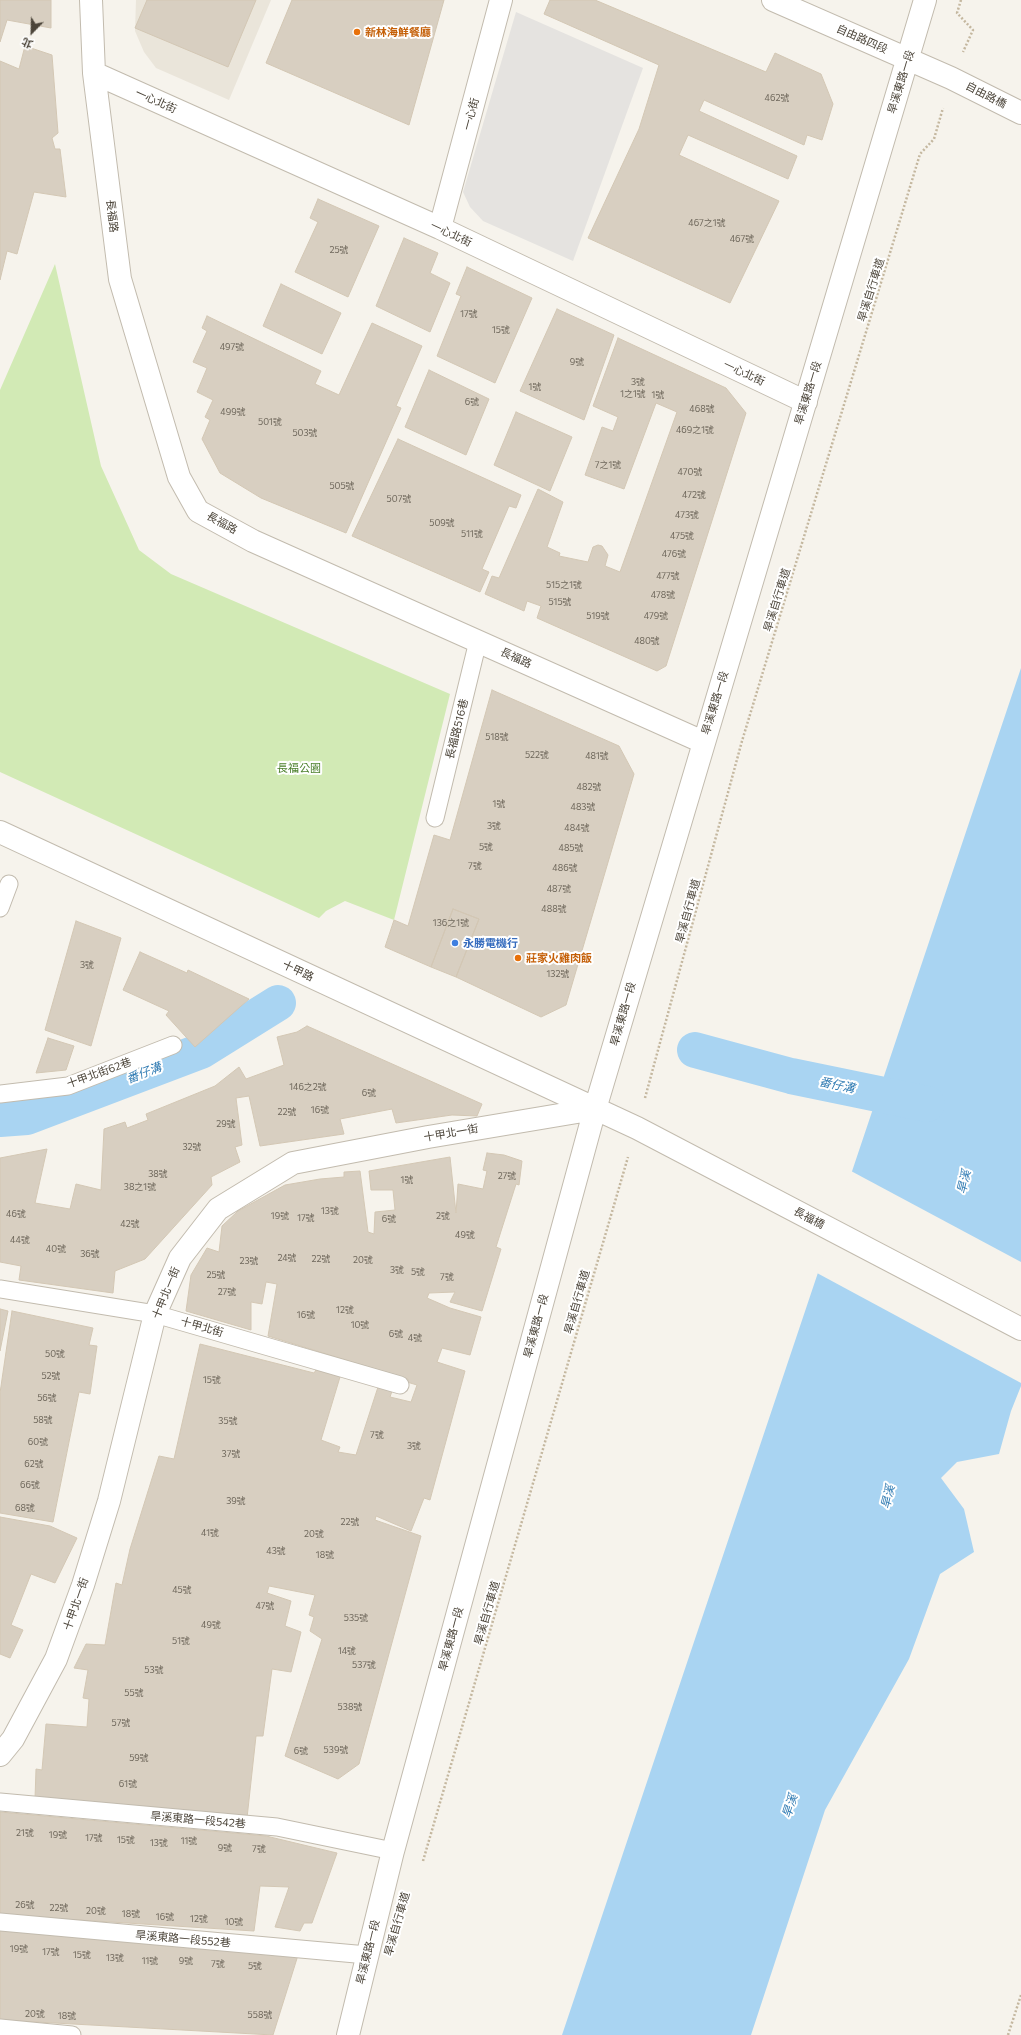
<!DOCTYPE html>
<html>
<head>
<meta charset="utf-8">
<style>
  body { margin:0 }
  #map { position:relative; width:1021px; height:2035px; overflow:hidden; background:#f6f3ec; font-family:Commissioner,"Noto Sans TC",sans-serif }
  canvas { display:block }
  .north { position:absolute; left:12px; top:12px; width:40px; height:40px; -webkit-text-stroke:3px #fff; paint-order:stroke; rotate:203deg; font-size:11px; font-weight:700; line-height:16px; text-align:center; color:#4b4439 }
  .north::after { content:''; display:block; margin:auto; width:14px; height:18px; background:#4b4439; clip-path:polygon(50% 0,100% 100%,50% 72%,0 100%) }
</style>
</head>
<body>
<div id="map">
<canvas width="1021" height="2035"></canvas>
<div class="north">北</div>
</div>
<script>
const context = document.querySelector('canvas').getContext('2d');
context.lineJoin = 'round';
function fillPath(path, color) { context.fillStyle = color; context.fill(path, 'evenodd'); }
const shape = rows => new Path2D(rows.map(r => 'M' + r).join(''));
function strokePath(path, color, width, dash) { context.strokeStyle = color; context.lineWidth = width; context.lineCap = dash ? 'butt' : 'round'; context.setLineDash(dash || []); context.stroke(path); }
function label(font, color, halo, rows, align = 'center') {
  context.font = font + ' Commissioner,"Noto Sans TC",sans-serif'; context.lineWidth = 4; context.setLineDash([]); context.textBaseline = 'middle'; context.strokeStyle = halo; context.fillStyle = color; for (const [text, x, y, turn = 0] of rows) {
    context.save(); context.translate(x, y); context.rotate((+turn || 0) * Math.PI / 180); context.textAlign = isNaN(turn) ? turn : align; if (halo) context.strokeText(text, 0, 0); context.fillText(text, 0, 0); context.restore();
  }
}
const residential = shape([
  [136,0,271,0,229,100,156,68,144,52,135,31]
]);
const green = shape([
  [55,264,101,466,139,550,171,574,450,694,394,920,345,901,326,911,319,918,0,772,0,390]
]);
const parking = shape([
  [516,12,643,68,573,261,483,221,470,207,463,192]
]);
const water = shape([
  [1021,668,1021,1386,1011,1411,999,1454,957,1462,941,1478,964,1509,974,1552,940,1574,909,1659,825,1810,751,2035,562,2035]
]);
const pier = shape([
  [851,1171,1021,1262,1021,1383,817,1273]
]);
const canal = shape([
  [695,1050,791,1076,927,1104],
  [0,1119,27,1117,201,1051,278,1003]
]);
const building = shape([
  [0,0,51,0,51,28,7,20,0,42,0,0],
  [147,0,256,0,228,67,135,28,147,0],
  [292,0,444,0,409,125,266,63,292,0],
  [550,0,595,0,766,72,775,53,821,74,833,104,822,140,807,135,804,145,704,100,699,111,797,156,788,179,688,135,679,155,779,201,730,303,588,238,639,129,659,65,544,14,550,0],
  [25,46,52,55,58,133,52,138,55,149,60,149,66,197,34,192,17,254,7,251,0,280,0,61,19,69,25,46],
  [318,199,379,226,348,297,295,272,318,222,310,218,318,199],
  [404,238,438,253,430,273,450,283,430,332,376,306,404,238],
  [467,267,532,298,495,383,437,356,461,296,456,294,467,267],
  [281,284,341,313,322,354,263,326,281,284],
  [557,309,614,335,584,420,520,391,557,309],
  [207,316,321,371,315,384,339,395,372,323,422,346,396,406,401,408,346,533,261,498,220,473,202,439,210,420,205,417,213,400,197,392,207,368,193,362,207,331,202,328,207,316],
  [618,338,726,388,746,413,666,666,657,671,537,618,541,606,527,601,524,611,485,594,492,576,499,578,538,489,563,502,547,547,560,553,559,556,588,562,593,547,598,545,602,546,608,555,605,566,620,572,677,412,656,403,624,489,585,475,602,427,613,431,618,417,593,406,618,338],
  [429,370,489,399,466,455,405,427,429,370],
  [516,412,572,437,550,491,494,465,516,412],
  [398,439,521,495,516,508,509,506,482,569,489,572,480,592,352,536,398,439],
  [492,690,619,746,634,774,566,1005,541,1017,456,977,479,919,453,909,431,967,385,947,394,920,408,926,434,835,450,840,492,690],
  [453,909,479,919,456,977,431,967,453,909],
  [76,921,121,938,91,1046,45,1030,76,921],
  [140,952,187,973,188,970,249,999,195,1047,166,1015,169,1011,123,990,140,952],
  [307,1026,482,1104,477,1116,452,1115,396,1123,392,1109,340,1119,344,1134,260,1146,249,1096,236,1098,242,1145,235,1147,240,1162,211,1177,212,1185,145,1259,115,1271,113,1293,19,1280,21,1266,0,1262,0,1158,47,1149,35,1203,70,1209,76,1184,101,1190,104,1129,125,1122,127,1128,148,1120,146,1114,215,1086,239,1067,246,1079,284,1065,277,1037,297,1032,307,1026],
  [48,1038,74,1046,66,1070,36,1073,48,1038],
  [487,1153,504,1155,522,1161,519,1185,516,1184,496,1247,501,1249,482,1311,450,1302,455,1292,429,1293,427,1298,450,1308,481,1317,470,1355,442,1348,437,1362,465,1371,430,1500,424,1498,411,1531,376,1516,375,1520,421,1536,359,1764,338,1779,285,1756,322,1639,310,1631,314,1617,309,1615,315,1595,269,1586,267,1593,291,1601,285,1626,301,1632,291,1672,272,1669,263,1736,256,1736,247,1818,35,1799,36,1769,42,1770,46,1724,87,1727,89,1699,83,1698,88,1670,74,1668,86,1644,105,1645,116,1583,122,1585,130,1549,159,1456,174,1459,200,1344,314,1373,316,1370,340,1377,321,1440,340,1447,338,1452,356,1455,378,1387,392,1391,390,1397,411,1402,417,1385,407,1382,408,1379,268,1336,277,1284,266,1282,262,1304,251,1302,251,1330,186,1311,191,1275,207,1248,219,1252,222,1226,238,1211,285,1185,320,1179,344,1177,344,1172,360,1171,368,1232,374,1234,375,1212,395,1210,393,1190,371,1190,369,1171,450,1157,456,1213,458,1184,483,1189,487,1171,483,1170,487,1153],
  [0,1309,8,1311,0,1351,0,1309],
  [12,1311,93,1328,89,1345,97,1346,90,1394,79,1392,53,1522,0,1513,0,1393,12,1311],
  [0,1517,50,1526,77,1538,55,1583,31,1574,11,1625,23,1630,10,1658,0,1654,0,1517],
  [0,1812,266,1836,337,1853,312,1923,304,1923,300,1931,275,1927,289,1887,260,1886,254,1931,0,1915,0,1812],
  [0,1926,299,1952,273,2035,0,2020,0,1926]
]);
const path = shape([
  [961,0,957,13,973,30,963,52],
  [645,1098,742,741,920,154,934,139,943,108],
  [423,1861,628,1157],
  [1008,2035,1021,1995]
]);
const service = shape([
  [435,818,478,641],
  [0,908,9,884],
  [0,1094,68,1086,173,1045],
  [0,1289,155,1314,400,1385],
  [0,1802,277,1827,393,1851],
  [0,1922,367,1955],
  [0,2028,72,2035]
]);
const minor = shape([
  [91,0,94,73,120,279,179,477,198,511,253,541,703,742],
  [773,0,951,78,1021,113],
  [94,73,440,228,806,402],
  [440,228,501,0],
  [0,832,637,1128,1021,1329],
  [0,1755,13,1739,56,1659,83,1585,109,1501,155,1314,180,1258,218,1209,293,1163,428,1137,595,1109],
  [348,2035,393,1851,595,1109,925,0]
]);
const markers = [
  [357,32,4,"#e8710a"],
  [455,943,4,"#3f7fe0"],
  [518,958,4,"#e8710a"]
];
const numberNames = [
  ["462號",777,98],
  ["467之1號",707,223],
  ["467號",742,239],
  ["25號",339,250],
  ["17號",469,314],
  ["15號",501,330],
  ["497號",232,347],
  ["9號",577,362],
  ["3號",638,382],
  ["1號",535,387],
  ["1之1號",633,394],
  ["1號",658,395],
  ["6號",472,402],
  ["468號",702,409],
  ["499號",233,412],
  ["501號",270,422],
  ["469之1號",695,430],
  ["503號",305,433],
  ["7之1號",608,465],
  ["470號",690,472],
  ["505號",342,486],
  ["472號",694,495],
  ["507號",399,499],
  ["473號",687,515],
  ["509號",442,523],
  ["511號",472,534],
  ["475號",682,536],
  ["476號",674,554],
  ["477號",668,576],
  ["515之1號",564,585],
  ["478號",663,595],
  ["515號",560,602],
  ["519號",598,616],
  ["479號",656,616],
  ["480號",647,641],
  ["518號",497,737],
  ["522號",537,755],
  ["481號",597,756],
  ["482號",589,787],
  ["1號",499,804],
  ["483號",583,807],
  ["3號",494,826],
  ["484號",577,828],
  ["5號",486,847],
  ["485號",571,848],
  ["7號",475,866],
  ["486號",565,868],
  ["487號",559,889],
  ["488號",554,909],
  ["136之1號",451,923],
  ["3號",87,965],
  ["132號",558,974],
  ["146之2號",308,1087],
  ["6號",369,1093],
  ["16號",320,1110],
  ["22號",287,1112],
  ["29號",226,1124],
  ["32號",192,1147],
  ["38號",158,1174],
  ["27號",507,1176],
  ["1號",407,1180],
  ["38之1號",140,1187],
  ["13號",330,1211],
  ["46號",16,1214],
  ["19號",280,1216],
  ["2號",443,1216],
  ["17號",306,1218],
  ["6號",389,1219],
  ["42號",130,1224],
  ["49號",465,1235],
  ["44號",20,1240],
  ["40號",56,1249],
  ["36號",90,1254],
  ["24號",287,1258],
  ["22號",321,1259],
  ["20號",363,1260],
  ["23號",249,1261],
  ["3號",397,1270],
  ["5號",418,1272],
  ["25號",216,1275],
  ["7號",447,1277],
  ["27號",227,1292],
  ["12號",345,1310],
  ["16號",306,1315],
  ["10號",360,1325],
  ["6號",396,1334],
  ["4號",415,1338],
  ["50號",55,1354],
  ["52號",51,1376],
  ["15號",212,1380],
  ["56號",47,1398],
  ["58號",43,1420],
  ["35號",228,1421],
  ["7號",377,1435],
  ["60號",38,1442],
  ["3號",414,1446],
  ["37號",231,1454],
  ["62號",34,1464],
  ["66號",30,1485],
  ["39號",236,1501],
  ["68號",25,1508],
  ["22號",350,1522],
  ["41號",210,1533],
  ["20號",314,1534],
  ["43號",276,1551],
  ["18號",325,1555],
  ["45號",182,1590],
  ["47號",265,1606],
  ["535號",356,1618],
  ["49號",211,1625],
  ["51號",181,1641],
  ["14號",347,1651],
  ["537號",364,1665],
  ["53號",154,1670],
  ["55號",134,1693],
  ["538號",350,1707],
  ["57號",121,1723],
  ["539號",336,1750],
  ["6號",301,1751],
  ["59號",139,1758],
  ["61號",128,1784],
  ["21號",25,1833],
  ["19號",58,1835],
  ["17號",94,1838],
  ["15號",126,1840],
  ["11號",189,1841],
  ["13號",159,1843],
  ["9號",225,1848],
  ["7號",259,1849],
  ["26號",25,1905],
  ["22號",59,1908],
  ["20號",96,1911],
  ["18號",131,1914],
  ["16號",165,1917],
  ["12號",199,1919],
  ["10號",234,1922],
  ["19號",19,1949],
  ["17號",51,1952],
  ["15號",82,1955],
  ["13號",115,1958],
  ["11號",150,1961],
  ["9號",186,1961],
  ["7號",218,1964],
  ["5號",255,1966],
  ["20號",35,2014],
  ["558號",260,2015],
  ["18號",67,2016]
];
const foodNames = [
  ["新林海鮮餐廳",365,32],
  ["莊家火雞肉飯",526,958]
];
const streetNames = [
  ["自由路四段",862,39,24],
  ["旱溪東路一段",901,82,-73],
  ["自由路橋",986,95,27],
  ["一心北街",156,101,24],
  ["一心街",471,114,-75],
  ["長福路",112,216,83],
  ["一心北街",451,234,25],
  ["旱溪自行車道",871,290,-73],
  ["一心北街",744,373,25],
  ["旱溪東路一段",808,393,-73],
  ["長福路",222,523,29],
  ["旱溪自行車道",777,600,-73],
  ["長福路",516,658,24],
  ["旱溪東路一段",715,703,-73],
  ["長福路516巷",457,729,-76],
  ["旱溪自行車道",688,911,-75],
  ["十甲路",298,971,25],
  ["旱溪東路一段",623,1014,-74],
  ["十甲北街62巷",99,1073,-20],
  ["十甲北一街",451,1133,-10],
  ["長福橋",809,1218,28],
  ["十甲北一街",166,1293,-68],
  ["旱溪自行車道",577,1302,-74],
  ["旱溪東路一段",536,1326,-75],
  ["十甲北街",202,1327,16],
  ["十甲北一街",76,1604,-71],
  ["旱溪自行車道",487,1613,-74],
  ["旱溪東路一段",451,1639,-75],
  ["旱溪東路一段542巷",198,1820,5],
  ["旱溪自行車道",397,1924,-74],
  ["旱溪東路一段552巷",183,1939,5],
  ["旱溪東路一段",368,1952,-76]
];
const parkNames = [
  ["長福公園",299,768]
];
const shopNames = [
  ["永勝電機行",463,943]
];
const waterNames = [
  ["番仔溝",144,1073,-21],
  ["番仔溝",837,1085,12],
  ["旱溪",964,1182,-76],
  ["旱溪",888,1497,-76],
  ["旱溪",790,1806,-72]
];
fillPath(residential, '#eae5da');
fillPath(green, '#d2eab5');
fillPath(parking, '#e5e3e0');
fillPath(water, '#a9d4f2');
fillPath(pier, '#f6f3ec');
strokePath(canal, '#a9d4f2', 36);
fillPath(building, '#d8cfc1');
strokePath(building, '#d3c7b4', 1);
strokePath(service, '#c2bbae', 19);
strokePath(minor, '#c2bbae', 24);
strokePath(path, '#c4b79f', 2.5, [2, 2]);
strokePath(service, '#fff', 17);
strokePath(minor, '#fff', 22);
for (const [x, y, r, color] of markers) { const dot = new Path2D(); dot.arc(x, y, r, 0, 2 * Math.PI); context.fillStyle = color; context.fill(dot); strokePath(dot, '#fff', 1.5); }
label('9px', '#6e675b', null, numberNames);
label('bold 11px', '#c56008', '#fff', foodNames, 'left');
label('11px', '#4b4439', '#fff', streetNames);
label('11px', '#4a7f2a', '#fff', parkNames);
label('bold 11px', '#366cbe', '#fff', shopNames, 'left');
label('italic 12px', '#2e7ab2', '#fff', waterNames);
</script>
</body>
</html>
